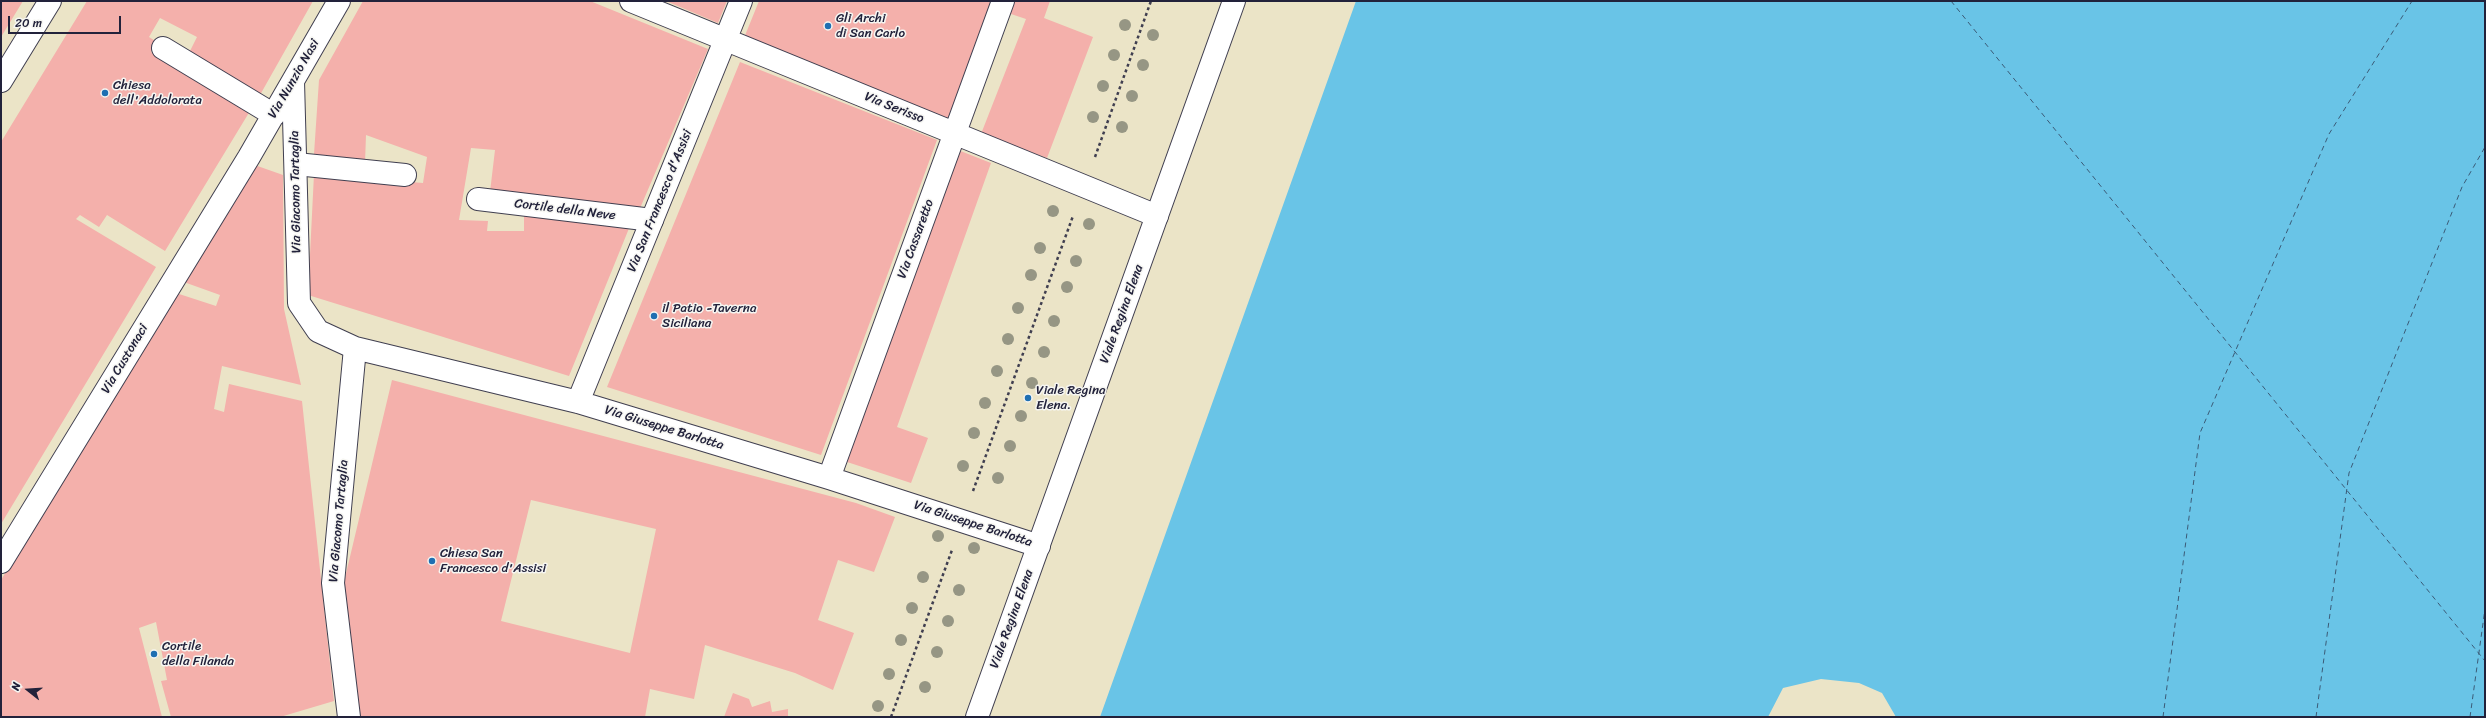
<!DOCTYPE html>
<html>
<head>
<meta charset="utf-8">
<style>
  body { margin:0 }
  #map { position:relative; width:2486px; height:718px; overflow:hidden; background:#ebe4c7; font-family:Sriracha,sans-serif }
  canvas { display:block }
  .frame { position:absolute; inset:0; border:2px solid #22223b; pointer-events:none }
  .north { position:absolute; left:8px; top:670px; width:40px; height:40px; -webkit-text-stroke:3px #f6f6f2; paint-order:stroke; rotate:287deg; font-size:11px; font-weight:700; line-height:16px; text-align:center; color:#22223b }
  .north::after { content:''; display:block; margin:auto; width:14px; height:18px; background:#22223b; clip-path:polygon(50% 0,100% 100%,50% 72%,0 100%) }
  .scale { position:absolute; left:8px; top:16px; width:113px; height:18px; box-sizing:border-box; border:2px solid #22223b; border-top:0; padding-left:5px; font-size:12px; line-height:14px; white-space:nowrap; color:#22223b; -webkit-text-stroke:3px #f6f6f2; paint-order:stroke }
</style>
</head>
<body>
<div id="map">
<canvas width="2486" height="718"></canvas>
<div class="frame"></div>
<div class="north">N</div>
<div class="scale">20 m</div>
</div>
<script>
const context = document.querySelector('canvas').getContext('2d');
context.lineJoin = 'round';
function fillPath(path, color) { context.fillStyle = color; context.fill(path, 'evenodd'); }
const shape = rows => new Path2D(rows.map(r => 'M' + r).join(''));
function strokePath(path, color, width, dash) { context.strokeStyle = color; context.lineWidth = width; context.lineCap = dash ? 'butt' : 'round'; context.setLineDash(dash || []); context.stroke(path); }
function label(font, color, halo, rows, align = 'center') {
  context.font = font + ' Sriracha,sans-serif'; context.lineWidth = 3; context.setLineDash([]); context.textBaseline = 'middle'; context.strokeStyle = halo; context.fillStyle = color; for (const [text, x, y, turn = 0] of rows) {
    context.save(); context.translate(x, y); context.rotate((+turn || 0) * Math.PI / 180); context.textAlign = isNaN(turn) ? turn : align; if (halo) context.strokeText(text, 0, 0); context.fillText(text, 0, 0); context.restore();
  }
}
const water = shape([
  [1356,1,2485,1,2485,717,1896,717,1882,693,1859,683,1821,679,1783,688,1768,717,1100,717]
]);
const ferry = shape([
  [1951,1,2485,661],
  [2163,717,2200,433,2329,134,2412,1],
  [2316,717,2349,473,2462,187,2485,147],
  [2470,717,2485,609]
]);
const building = shape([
  [1,1,23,1,1,37],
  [87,1,313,1,260,95,188,55,197,37,160,18,149,37,157,42,151,52,250,111,165,251,107,215,99,227,80,215,76,219,156,267,1,524,1,142],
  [363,1,590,1,708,49,638,213,490,192,495,150,471,148,459,220,488,221,487,231,524,231,524,209,632,221,569,376,308,295,314,174,423,183,427,157,366,135,365,163,314,154,319,80],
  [666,1,727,1,718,23],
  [759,1,991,1,948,119,744,38],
  [1009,1,1050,1,1044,18,1093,37,1047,158,981,134,1026,19,1005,12],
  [740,62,937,140,821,455,607,387],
  [958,150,991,163,897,427,928,438,911,483,841,460],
  [249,163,283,175,284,309,301,385,222,366,214,409,224,412,229,384,302,401,334,701,280,717,171,717,161,681,167,680,156,622,139,628,162,717,1,717,1,580,173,292,216,306,220,295,181,281],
  [392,380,856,503,895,517,874,572,838,560,818,620,854,633,833,690,795,673,705,645,694,699,650,689,645,717,360,717,344,582],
  [531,500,656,529,630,653,501,621],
  [733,693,749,699,752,707,770,701,772,712,788,709,788,717,724,717]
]);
const path = shape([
  [1095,157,1151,1],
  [973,491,1073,216],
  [891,717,952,550]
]);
const pedestrian = shape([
  [296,164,405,175],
  [478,199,652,220]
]);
const minor = shape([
  [631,1,1157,216],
  [163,48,274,115],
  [293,81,299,303,318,331,355,348,578,402,829,478,1039,546],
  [578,402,741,1],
  [829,478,1003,1],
  [1,562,249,157,339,1],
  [349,717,333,583,355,348]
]);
const tertiary = shape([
  [1,81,50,1],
  [977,717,1234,1]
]);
const trees = [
  [1125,25],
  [1153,35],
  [1114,55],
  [1143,65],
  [1103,86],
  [1132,96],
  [1093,117],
  [1122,127],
  [1053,211],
  [1089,224],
  [1040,248],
  [1076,261],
  [1031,275],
  [1067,287],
  [1018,308],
  [1054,321],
  [1008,339],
  [1044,352],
  [997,371],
  [1032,383],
  [985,403],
  [1021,416],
  [974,433],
  [1010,446],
  [963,466],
  [998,478],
  [938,536],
  [974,548],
  [923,577],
  [959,590],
  [912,608],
  [948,621],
  [901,640],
  [937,652],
  [889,674],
  [925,687],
  [878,706]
];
const markers = [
  [828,26,4,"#1f6fb2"],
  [105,93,4,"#1f6fb2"],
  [654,316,4,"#1f6fb2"],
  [1028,398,4,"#1f6fb2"],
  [432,561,4,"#1f6fb2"],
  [154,654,4,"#1f6fb2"]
];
const poiNames = [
  ["Gli Archi",836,19],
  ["di San Carlo",836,34],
  ["Chiesa",113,86],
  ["dell'Addolorata",113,101],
  ["il Patio -Taverna",662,309],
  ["Siciliana",662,324],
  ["Viale Regina",1036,391],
  ["Elena.",1036,406],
  ["Chiesa San",440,554],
  ["Francesco d'Assisi",440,569],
  ["Cortile",162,647],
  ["della Filanda",162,662]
];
const streetNames = [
  ["Via Nunzio Nasi",294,79,-60],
  ["Via Serisso",894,108,22],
  ["Via Giacomo Tartaglia",296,192,-91],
  ["Via San Francesco d'Assisi",660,201,-68],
  ["Cortile della Neve",565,210,7],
  ["Via Cassaretto",916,239,-70],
  ["Viale Regina Elena",1122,314,-70],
  ["Via Custonaci",125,359,-59],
  ["Via Giuseppe Barlotta",664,428,17],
  ["Via Giacomo Tartaglia",339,521,-85],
  ["Via Giuseppe Barlotta",973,524,18],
  ["Viale Regina Elena",1012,619,-70]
];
fillPath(water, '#69c4e7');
strokePath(ferry, '#3b5b77', 1, [5, 4]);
fillPath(building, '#f4b0ab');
strokePath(pedestrian, '#403f50', 24);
strokePath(minor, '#403f50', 24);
strokePath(tertiary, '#403f50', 24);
strokePath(path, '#403f50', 2.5, [3, 3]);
strokePath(pedestrian, '#fff', 22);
strokePath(minor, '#fff', 22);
strokePath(tertiary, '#fff', 22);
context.fillStyle = '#969684';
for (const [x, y] of trees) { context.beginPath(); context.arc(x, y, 6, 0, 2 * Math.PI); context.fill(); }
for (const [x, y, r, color] of markers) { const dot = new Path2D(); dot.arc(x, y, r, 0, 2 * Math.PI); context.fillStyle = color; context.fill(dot); strokePath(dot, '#f6f6f2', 1.5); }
label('13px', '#22223b', '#f6f6f2', poiNames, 'left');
label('13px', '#22223b', '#f6f6f2', streetNames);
</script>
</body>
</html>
